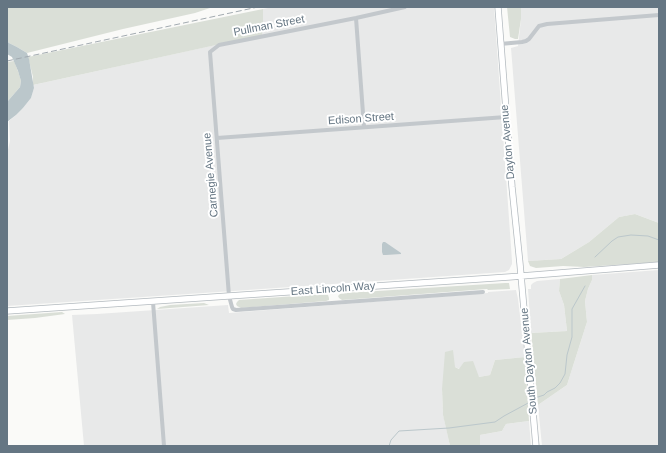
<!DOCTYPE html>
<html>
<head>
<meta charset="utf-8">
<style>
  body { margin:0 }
  #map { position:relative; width:666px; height:453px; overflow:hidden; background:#fafaf8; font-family:Helvetica,sans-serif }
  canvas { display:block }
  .frame { position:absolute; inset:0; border:8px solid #657683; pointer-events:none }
</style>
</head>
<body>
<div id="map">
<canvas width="666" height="453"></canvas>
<div class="frame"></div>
</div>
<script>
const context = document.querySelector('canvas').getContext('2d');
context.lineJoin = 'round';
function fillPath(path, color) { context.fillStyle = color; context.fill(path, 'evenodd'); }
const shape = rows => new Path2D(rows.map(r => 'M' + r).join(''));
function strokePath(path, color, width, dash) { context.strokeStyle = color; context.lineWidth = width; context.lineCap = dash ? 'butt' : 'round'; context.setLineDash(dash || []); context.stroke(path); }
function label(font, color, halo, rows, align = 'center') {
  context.font = font + ' Helvetica,sans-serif'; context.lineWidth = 4; context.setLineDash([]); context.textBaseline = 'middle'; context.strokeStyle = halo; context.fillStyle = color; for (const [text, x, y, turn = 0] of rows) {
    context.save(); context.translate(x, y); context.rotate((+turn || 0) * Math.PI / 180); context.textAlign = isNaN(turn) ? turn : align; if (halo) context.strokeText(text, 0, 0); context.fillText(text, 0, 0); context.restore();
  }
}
const built = shape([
  [273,7,494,7,512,261,512,264,509,270,505,272,233,291,7,306,7,154,10,141,9,121,16,115,23,108,31,98,34,88,33,85,261,35,263,23,263,9],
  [521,7,659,7,659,223,635,214,619,217,589,242,561,259,528,261,511,48,518,46,521,19],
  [659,270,659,446,542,446,538,405,567,385,587,322,585,301,588,289,592,280,592,275],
  [560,279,559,291,564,305,567,331,531,333,528,289,531,289,531,285,533,283,537,281],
  [516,290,518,299,525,357,495,360,490,375,479,377,455,367,442,389,443,414,450,446,84,446,72,315,97,314,228,305,229,313,488,293,488,292],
  [529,421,531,446,480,446,480,435,502,431,506,424]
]);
const green = shape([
  [7,7,213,7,195,13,123,29,27,53,17,47,9,43,7,41],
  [507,7,521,7,521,19,518,39,515,39,510,37],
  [263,9,263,23,262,35,33,85,33,77,28,57],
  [14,61,19,74,21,81,20,87,7,102,7,62],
  [635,214,659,223,659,262,584,267,563,266,536,268,530,266,528,261,561,259,589,242,619,217],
  [592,275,592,280,588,289,585,301,587,322,567,385,538,405,531,333,567,331,564,305,559,291,560,279],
  [505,283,509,283,510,289,488,290,487,289,342,300,339,298,338,296,340,294,345,293],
  [325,294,328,295,329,298,329,300,326,301,241,308,237,306,236,304,237,302,239,300],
  [204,303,209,305,157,309,160,307,170,305],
  [62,312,65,314,35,318,7,320,7,316],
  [453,350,455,367,459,369,464,362,473,361,479,377,490,375,495,360,525,357,529,421,506,424,502,431,480,435,480,446,450,446,443,415,442,389,445,352]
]);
const water = shape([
  [7,41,9,43,17,47,27,53,29,59,34,88,31,98,23,108,16,115,7,122,7,102,20,87,21,81,18,71,12,57,7,54],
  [383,242,385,242,401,253,401,254,386,255,383,255,382,252,382,244]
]);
const stream = shape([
  [595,257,612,241,618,237,631,235,648,236,659,240],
  [535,398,544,395,547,392,555,388,560,383,565,374,567,355,572,337,572,309,585,286],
  [389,446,391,440,399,431,449,428,495,422,504,416,530,402]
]);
const street = shape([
  [405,7,356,18,219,45,210,52,229,296,232,307,233,309,236,310,483,292],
  [356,18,364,127],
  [500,44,522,42,526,41,529,39,539,26,547,24,659,15],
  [217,138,506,117],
  [153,302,164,446]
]);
const secondary = shape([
  [498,7,512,187,520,264,536,446],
  [7,311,509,277,659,265]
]);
const rail = shape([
  [7,61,258,7]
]);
const streetNames = [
  ["Pullman Street",269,26,-11],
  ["Edison Street",361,119,-4],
  ["Dayton Avenue",508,142,-95],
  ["Carnegie Avenue",211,175,-95],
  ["East Lincoln Way",333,289,-4],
  ["South Dayton Avenue",529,361,-95]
];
fillPath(built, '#e8e9e9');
fillPath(green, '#dadfd7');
fillPath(water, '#bbc7cb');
strokePath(stream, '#bbc7cb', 1);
strokePath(secondary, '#b3babf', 7);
strokePath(street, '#c3c8cc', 4);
strokePath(secondary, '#fff', 5.5);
strokePath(rail, '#a2aab0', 1, [6, 3]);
label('11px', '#657683', '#fff', streetNames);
</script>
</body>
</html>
